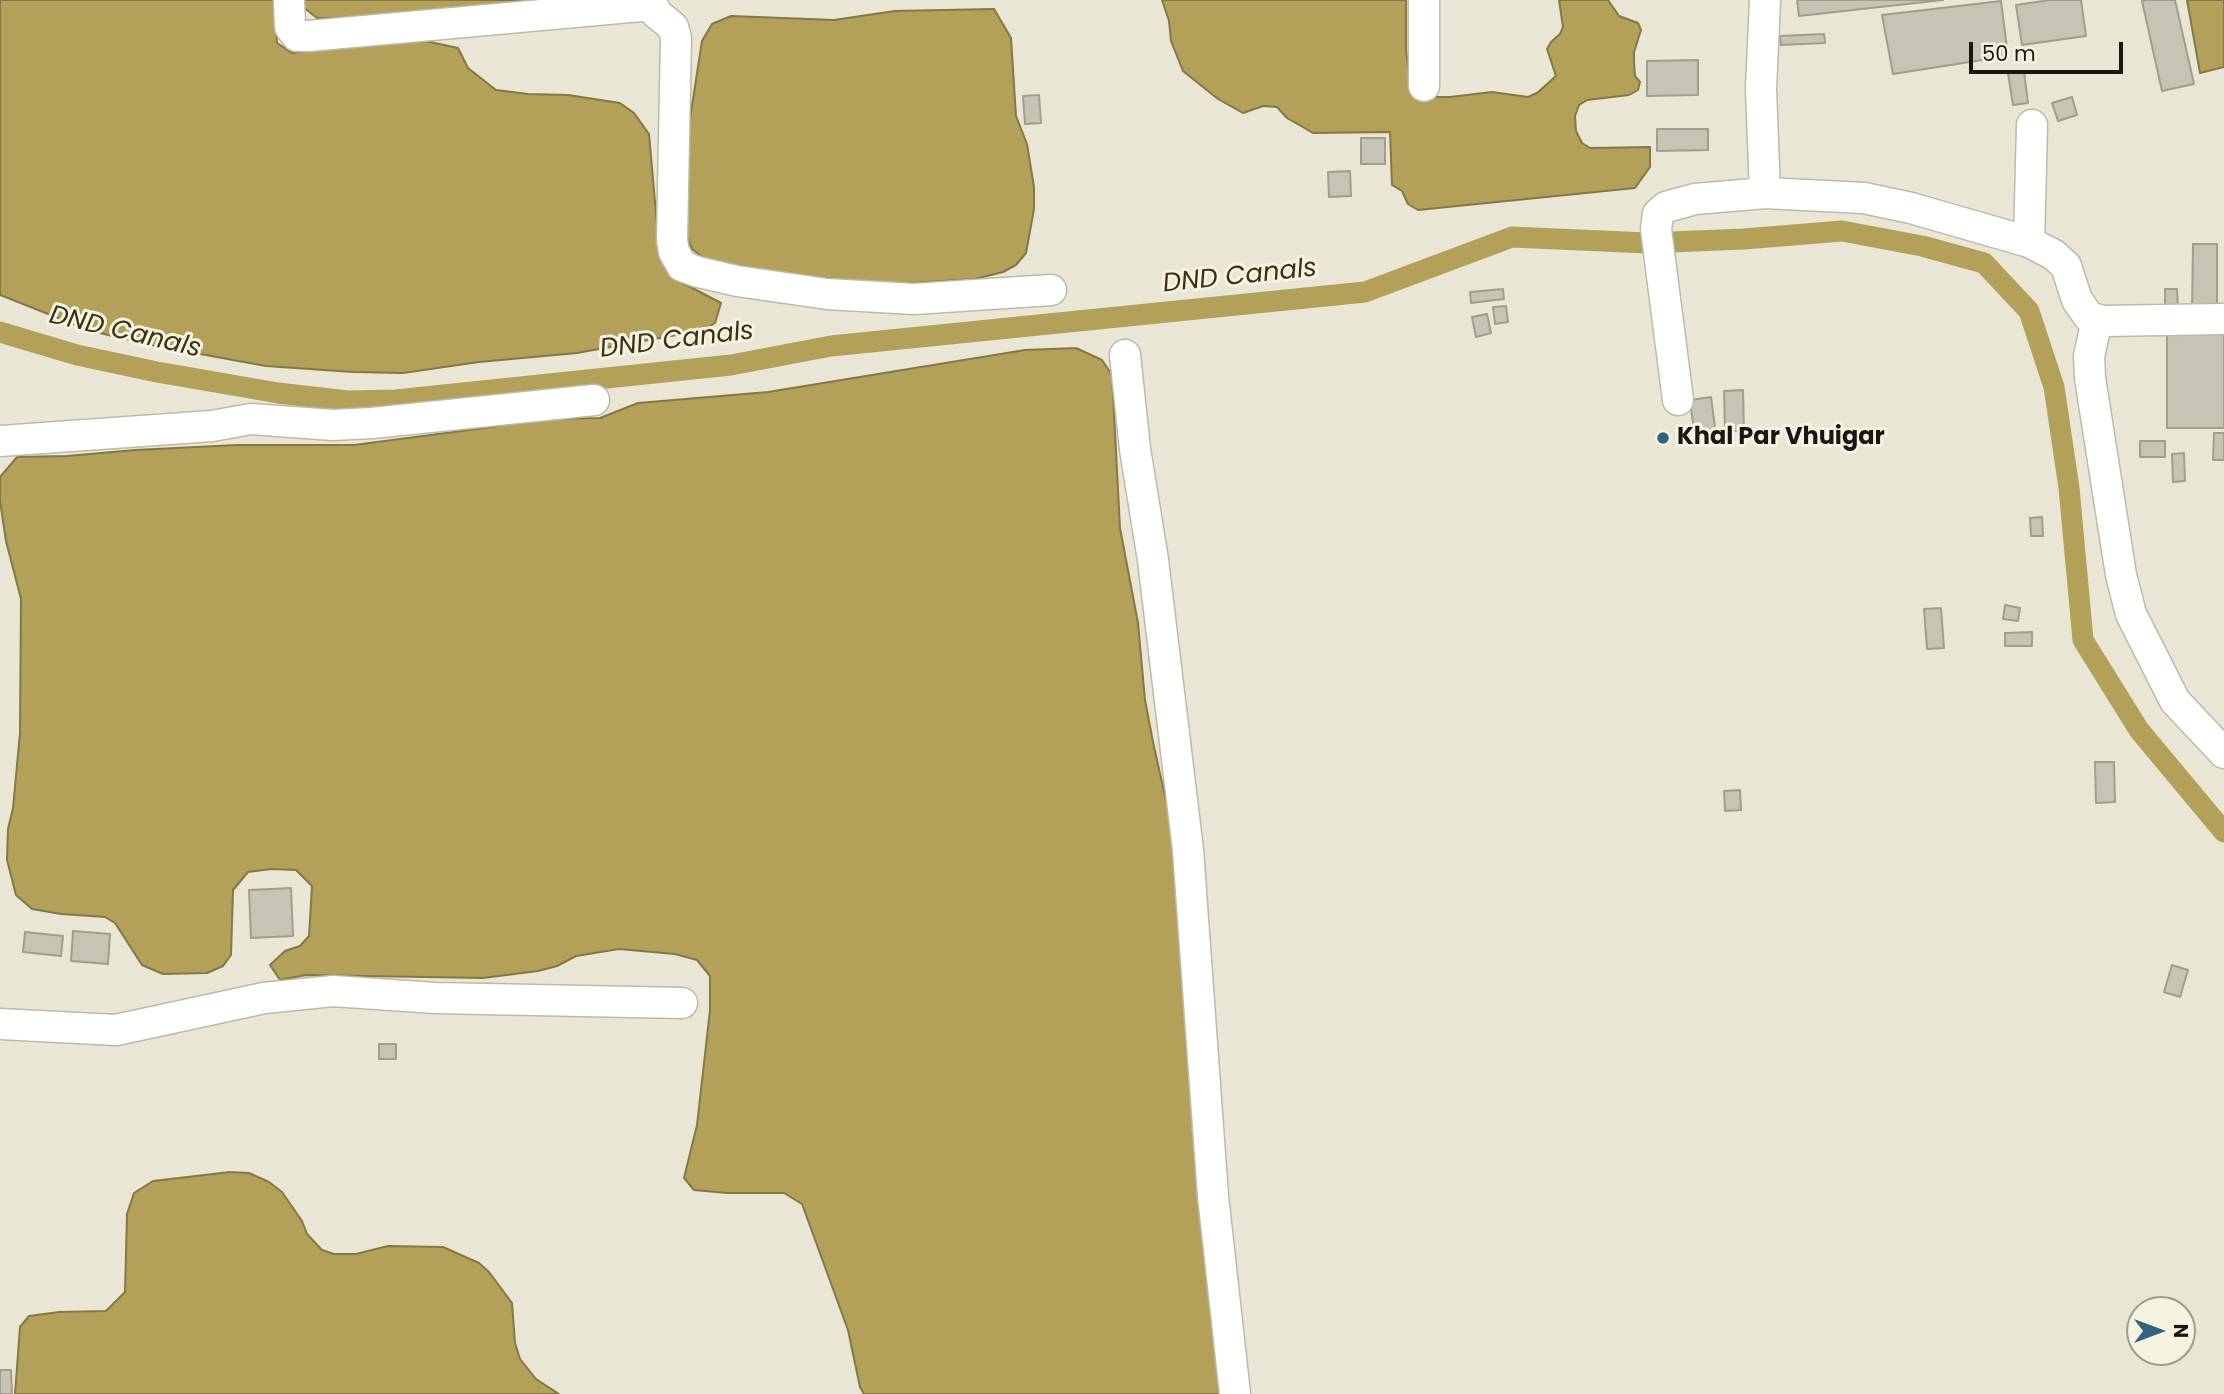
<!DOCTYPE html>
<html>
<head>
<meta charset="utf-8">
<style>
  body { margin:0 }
  #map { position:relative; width:2224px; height:1394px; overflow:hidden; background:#eae6d6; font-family:Poppins,sans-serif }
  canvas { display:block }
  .north { position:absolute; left:2126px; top:1296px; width:70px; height:70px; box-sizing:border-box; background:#f7f3e3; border:2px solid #9e9b8f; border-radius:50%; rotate:90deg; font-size:19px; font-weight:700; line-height:28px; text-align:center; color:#181712 }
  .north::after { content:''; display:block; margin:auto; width:24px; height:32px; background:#316380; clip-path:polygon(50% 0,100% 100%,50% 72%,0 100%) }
  .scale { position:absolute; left:1969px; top:42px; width:154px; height:32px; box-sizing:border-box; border:4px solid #181712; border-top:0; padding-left:9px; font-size:21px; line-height:24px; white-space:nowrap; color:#181712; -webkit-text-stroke:5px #f7f3e3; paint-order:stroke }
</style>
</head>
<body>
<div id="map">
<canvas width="2224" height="1394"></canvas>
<div class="north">N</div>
<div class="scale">50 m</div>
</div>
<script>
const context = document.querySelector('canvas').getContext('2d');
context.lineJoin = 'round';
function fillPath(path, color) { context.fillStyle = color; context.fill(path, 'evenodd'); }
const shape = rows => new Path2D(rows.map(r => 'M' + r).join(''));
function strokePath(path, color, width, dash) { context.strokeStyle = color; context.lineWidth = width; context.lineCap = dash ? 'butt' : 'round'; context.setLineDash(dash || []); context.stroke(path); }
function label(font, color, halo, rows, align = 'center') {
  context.font = font + ' Poppins,sans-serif'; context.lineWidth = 6; context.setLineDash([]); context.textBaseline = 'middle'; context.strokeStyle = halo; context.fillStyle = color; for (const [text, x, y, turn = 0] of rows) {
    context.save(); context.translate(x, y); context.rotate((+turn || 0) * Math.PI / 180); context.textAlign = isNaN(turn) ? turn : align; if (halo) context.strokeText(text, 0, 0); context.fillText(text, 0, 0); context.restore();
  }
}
const water = shape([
  [0,0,275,0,277,43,292,53,353,44,416,39,458,48,468,68,496,90,528,94,568,95,620,103,634,113,649,134,658,236,668,270,675,279,721,303,715,323,704,330,577,353,479,362,403,373,353,372,266,366,156,346,91,331,0,295,0,0],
  [302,0,536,0,479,11,434,16,327,18,317,18,303,7,302,0],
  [1162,0,1406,0,1406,50,1411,88,1433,97,1450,97,1492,92,1528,97,1537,93,1556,76,1547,49,1551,42,1560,34,1563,27,1559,0,1608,0,1619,16,1638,23,1641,30,1634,52,1634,62,1635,76,1640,82,1638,90,1629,95,1587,100,1579,105,1575,116,1576,131,1582,143,1590,148,1650,147,1650,167,1635,188,1418,210,1408,204,1402,191,1392,185,1390,132,1313,133,1287,118,1277,107,1263,106,1243,113,1218,99,1183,71,1171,41,1169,21,1162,0],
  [2187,0,2224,0,2224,67,2200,73,2187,0],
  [994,9,1011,38,1016,116,1027,144,1034,187,1034,209,1026,253,1016,265,1003,272,975,279,894,284,779,274,709,262,692,249,686,235,685,151,702,41,712,24,731,16,834,20,895,11,994,9],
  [1076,348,1102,360,1112,375,1120,528,1138,623,1145,700,1153,742,1184,881,1230,1394,864,1394,860,1387,848,1330,802,1204,784,1193,727,1193,694,1190,684,1178,697,1125,710,1010,710,976,697,960,675,954,619,949,576,956,557,966,538,971,483,978,306,975,280,980,270,965,285,951,300,946,309,936,312,886,296,870,271,869,248,872,233,890,231,955,223,966,207,973,163,974,142,965,115,923,105,917,61,914,32,909,16,895,7,860,8,829,13,808,20,733,21,599,6,541,0,501,0,477,17,457,67,456,135,450,237,445,354,445,492,427,530,419,600,418,638,403,768,392,1025,350,1076,348],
  [230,1172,249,1173,269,1182,282,1192,302,1221,307,1234,322,1250,334,1254,356,1254,388,1246,443,1247,479,1263,489,1272,512,1303,515,1343,520,1359,536,1379,559,1394,15,1394,20,1327,29,1316,59,1312,106,1311,125,1292,127,1214,134,1193,153,1181,230,1172]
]);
const canal = shape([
  [0,332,77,355,157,372,278,393,347,401,396,400,731,365,831,346,1365,292,1512,237,1647,243,1744,239,1842,231,1922,246,1984,263,2029,311,2054,387,2069,488,2083,640,2139,730,2224,832]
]);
const building = shape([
  [1797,0,1943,0,1799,16,1797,0],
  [2050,0,2081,0,2086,36,2022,45,2016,5,2050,0],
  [2147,0,2175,0,2194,84,2162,91,2142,1,2147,0],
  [2001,1,2008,56,1893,74,1882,15,2001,1],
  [1824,34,1825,43,1781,45,1780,36,1824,34],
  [1698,60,1698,95,1647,96,1647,61,1698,60],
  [2024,71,2028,103,2013,105,2008,73,2024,71],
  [1039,95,1041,123,1025,124,1023,96,1039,95],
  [2072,97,2077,115,2058,121,2052,103,2072,97],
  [1657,129,1708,129,1708,150,1657,151,1657,129],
  [1361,138,1385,138,1385,164,1361,164,1361,138],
  [1350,171,1351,196,1329,197,1328,172,1350,171],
  [2193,244,2217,244,2217,310,2192,310,2193,244],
  [1503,289,1504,299,1471,303,1470,292,1503,289],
  [2165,289,2177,289,2178,309,2165,309,2165,289],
  [1506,306,1508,322,1495,324,1493,307,1506,306],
  [1487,314,1491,333,1476,337,1472,317,1487,314],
  [2167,333,2224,333,2224,428,2167,428,2167,333],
  [1743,390,1744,431,1725,431,1724,391,1743,390],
  [1711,397,1717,442,1696,445,1690,400,1711,397],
  [2214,433,2224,433,2224,460,2213,460,2214,433],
  [2140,441,2165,441,2165,457,2140,457,2140,441],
  [2184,453,2185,481,2173,482,2172,454,2184,453],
  [2042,517,2043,536,2031,536,2030,518,2042,517],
  [2005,605,2020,608,2018,621,2003,619,2005,605],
  [1941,608,1944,648,1927,649,1924,609,1941,608],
  [2032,632,2032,646,2005,646,2005,633,2032,632],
  [2095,762,2114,762,2115,802,2096,803,2095,762],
  [1740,790,1741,810,1725,811,1724,791,1740,790],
  [291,888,293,936,251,938,249,890,291,888],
  [73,931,110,934,108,964,71,961,73,931],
  [25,932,63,936,61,956,23,952,25,932],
  [2172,965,2188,970,2180,997,2164,992,2172,965],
  [379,1044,396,1044,396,1059,379,1059,379,1044],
  [0,1370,11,1370,12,1394,0,1394,0,1370]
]);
const minor = shape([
  [289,0,290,27,297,36,309,36,652,5],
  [651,0,656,13,673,27,676,38,672,240,674,252,682,266,698,272,737,281,827,294,914,299,1051,290],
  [1424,86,1424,0],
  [1765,193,1761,89,1765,0],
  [2029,242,2032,125],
  [2103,321,2095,329,2089,356,2090,378,2121,575,2131,614,2175,701,2224,753],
  [1125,355,1135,449,1153,560,1188,850,1213,1196,1235,1394],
  [1678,400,1656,229,1658,214,1666,207,1695,199,1765,193,1864,198,1911,208,2029,242,2054,255,2066,266,2077,300,2089,317,2103,321,2224,319],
  [0,441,212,426,251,419,333,425,372,423,594,400],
  [0,1024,116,1030,264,998,333,991,435,998,682,1003]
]);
const markers = [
  [1663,438,7,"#316380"]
];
const poiNames = [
  ["Khal Par Vhuigar",1677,438]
];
const waterNames = [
  ["DND Canals",1240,277,-6],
  ["DND Canals",125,333,13],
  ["DND Canals",677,341,-7]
];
fillPath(water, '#b3a159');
strokePath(water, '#847844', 2);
strokePath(canal, '#b3a159', 21);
fillPath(building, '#c8c4b5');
strokePath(building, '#a19e8f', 2);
strokePath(minor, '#bdbaaa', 33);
strokePath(minor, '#fff', 30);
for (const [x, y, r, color] of markers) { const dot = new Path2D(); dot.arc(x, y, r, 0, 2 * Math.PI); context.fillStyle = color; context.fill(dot); strokePath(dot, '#f7f3e3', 2.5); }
label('bold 24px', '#181712', '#f7f3e3', poiNames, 'left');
label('italic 26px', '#3a3212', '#f7f3e3', waterNames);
</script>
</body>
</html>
